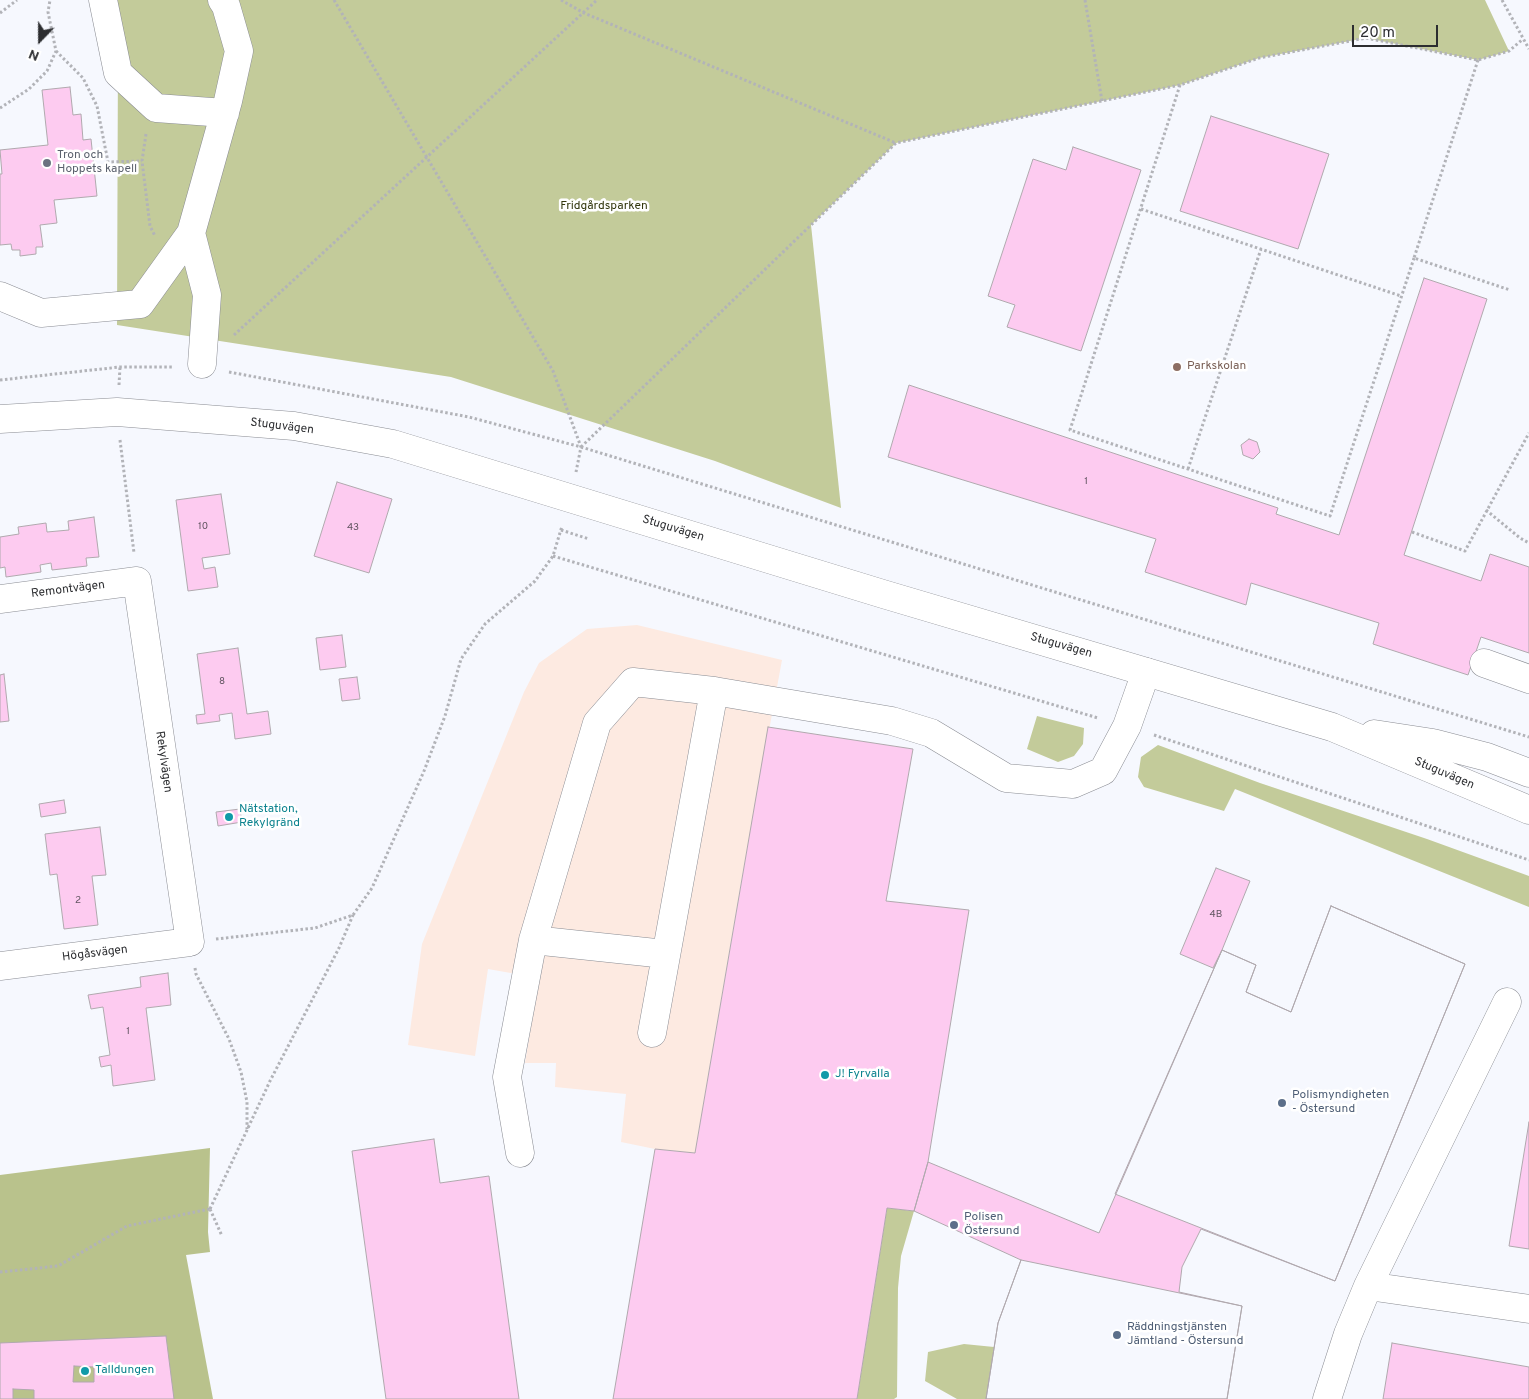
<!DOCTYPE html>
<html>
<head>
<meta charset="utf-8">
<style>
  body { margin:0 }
  #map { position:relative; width:1529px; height:1399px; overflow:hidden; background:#f6f8fe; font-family:Overpass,sans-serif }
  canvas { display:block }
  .north { position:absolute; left:15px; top:15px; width:50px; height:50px; -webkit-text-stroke:4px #fff; paint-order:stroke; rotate:202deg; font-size:14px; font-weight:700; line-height:20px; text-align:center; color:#2c2d30 }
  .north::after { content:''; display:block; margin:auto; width:18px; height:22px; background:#2c2d30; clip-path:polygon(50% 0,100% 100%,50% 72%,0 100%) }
  .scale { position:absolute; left:1352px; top:25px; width:86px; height:22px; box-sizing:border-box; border:2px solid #2c2d30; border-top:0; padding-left:6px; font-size:15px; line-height:18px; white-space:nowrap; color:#2c2d30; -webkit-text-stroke:4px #fff; paint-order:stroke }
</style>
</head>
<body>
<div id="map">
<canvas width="1529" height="1399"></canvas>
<div class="north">N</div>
<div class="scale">20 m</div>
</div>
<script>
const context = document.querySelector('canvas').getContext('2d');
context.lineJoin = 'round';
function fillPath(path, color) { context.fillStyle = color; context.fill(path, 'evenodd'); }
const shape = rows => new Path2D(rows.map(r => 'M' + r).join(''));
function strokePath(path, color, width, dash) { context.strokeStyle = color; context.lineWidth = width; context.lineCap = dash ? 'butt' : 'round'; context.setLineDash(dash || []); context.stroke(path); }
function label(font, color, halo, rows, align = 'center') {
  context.font = font + ' Overpass,sans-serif'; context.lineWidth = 5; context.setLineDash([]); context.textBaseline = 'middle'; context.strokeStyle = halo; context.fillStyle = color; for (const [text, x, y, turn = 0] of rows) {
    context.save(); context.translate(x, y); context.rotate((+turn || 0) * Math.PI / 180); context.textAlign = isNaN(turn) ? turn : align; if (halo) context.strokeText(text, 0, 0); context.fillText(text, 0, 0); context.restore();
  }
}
const industrial = shape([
  [637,625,782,660,742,877,695,1153,655,1149,621,1142,626,1094,555,1087,556,1063,525,1063,539,978,488,969,475,1056,408,1045,422,944,524,692,539,663,587,629]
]);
const green = shape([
  [110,0,1485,0,1509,51,1478,60,1366,38,1259,58,1180,85,896,143,811,225,841,508,715,461,451,377,117,325,118,46],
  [1037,716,1084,728,1083,744,1074,756,1058,762,1027,749],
  [1158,745,1260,783,1427,839,1529,876,1529,907,1235,789,1224,811,1144,787,1138,777,1141,757],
  [887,1208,914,1211,901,1256,898,1288,897,1397,894,1399,857,1399],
  [964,1344,994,1347,986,1399,957,1399,925,1381,928,1352]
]);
const forest = shape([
  [210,1148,208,1232,210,1252,186,1255,213,1399,0,1399,0,1175]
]);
const building = shape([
  [70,87,73,115,81,114,83,140,91,139,97,196,54,200,57,223,40,225,43,247,36,247,36,254,20,256,20,250,12,250,11,244,0,245,0,174,2,174,0,150,48,145,42,90,70,87],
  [1211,116,1329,154,1298,249,1180,211,1211,116],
  [1073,147,1141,170,1081,351,1007,327,1015,305,988,296,1033,159,1066,170,1073,147],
  [1424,278,1487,299,1404,555,1481,581,1490,554,1529,567,1529,653,1481,637,1468,675,1373,644,1379,623,1251,583,1246,605,1145,572,1156,539,888,457,909,385,1278,508,1276,514,1339,535,1424,278],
  [1249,439,1257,442,1260,452,1253,459,1243,455,1241,445,1249,439],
  [337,482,392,499,369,573,314,556,337,482],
  [221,494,230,554,202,558,204,569,215,567,218,587,188,591,176,500,221,494],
  [94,517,99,557,86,558,87,566,52,570,51,563,40,565,41,572,6,577,5,567,0,568,0,537,19,534,18,527,46,523,47,532,69,530,68,521,94,517],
  [342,635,346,667,320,670,316,638,342,635],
  [238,648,247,714,268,711,271,734,235,739,232,713,219,715,220,721,197,724,196,715,205,714,197,654,238,648],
  [4,674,9,721,0,722,0,675,4,674],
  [357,677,360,699,342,701,339,679,357,677],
  [768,727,913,749,886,901,969,910,928,1162,914,1211,887,1208,857,1399,613,1399,655,1149,695,1153,768,727],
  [64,800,66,813,41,817,39,804,64,800],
  [240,809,242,822,218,826,216,812,240,809],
  [100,827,106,875,92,876,98,925,64,929,57,874,50,875,45,834,100,827],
  [1216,868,1250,881,1222,950,1213,968,1180,954,1216,868],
  [1331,906,1465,964,1335,1281,1201,1229,1182,1267,1179,1292,1242,1306,1227,1399,986,1399,998,1323,1021,1260,914,1211,928,1162,1099,1233,1222,950,1256,965,1246,992,1291,1012,1331,906],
  [1331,906,1465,964,1335,1281,1115,1194,1222,950,1256,965,1246,992,1291,1012,1331,906],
  [168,973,171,1005,146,1008,155,1080,113,1086,111,1065,101,1067,99,1057,110,1055,103,1007,91,1009,88,995,141,987,140,977,168,973],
  [1529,1122,1529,1249,1509,1246,1529,1122],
  [434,1139,440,1183,489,1176,519,1399,386,1399,352,1151,434,1139],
  [1021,1260,1242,1306,1227,1399,986,1399,998,1323,1021,1260],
  [166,1336,174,1399,0,1399,0,1343,166,1336],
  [1392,1343,1529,1367,1529,1399,1383,1399,1392,1343],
  [74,1366,94,1367,94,1382,73,1382,74,1366],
  [13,1389,34,1390,34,1399,13,1399,13,1389]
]);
const path = shape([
  [334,0,553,371,581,447,576,472],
  [561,0,584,13,896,143],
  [1085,0,1102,101],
  [1502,0,1529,49],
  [0,13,17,0],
  [56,51,83,78,97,106,108,162,142,161],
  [1478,60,1414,258,1510,290],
  [1180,85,1070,430,1330,516,1414,258],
  [0,108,29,89,47,71,56,51,48,12,50,0],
  [146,134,142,161,150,226,155,236],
  [1141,209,1401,296],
  [234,335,597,0],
  [229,372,469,417,581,447,1529,737],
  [0,380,120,367,174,367],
  [119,385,120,367],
  [120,440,134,553],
  [581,447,896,143,1180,85,1259,58,1366,38,1478,60,1509,51,1523,39],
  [1188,469,1261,249],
  [1486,510,1520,538,1529,543],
  [561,530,589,539],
  [1412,532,1465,551,1529,433],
  [553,556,1098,718],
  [1154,735,1529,860],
  [216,939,315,928,353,915,372,888,424,771,445,716,461,659,485,624,535,581,553,556,562,526],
  [195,968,196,974,229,1039,241,1072,247,1102,247,1129],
  [210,1209,270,1081,339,948,353,915],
  [210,1209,222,1236],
  [0,1272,58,1266,127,1226,210,1209]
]);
const minor = shape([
  [103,0,118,73,156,108,225,113],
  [191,233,207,295,202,364],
  [0,296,41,313,140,304,191,233,228,101,239,51,226,6,222,0],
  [0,599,137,581,190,942,0,966],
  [1484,663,1529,679],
  [533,940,665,954],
  [652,1033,714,691,892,721,931,733,1006,778,1073,784,1103,771,1127,726,1146,672],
  [520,1153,507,1077,533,940,597,723,633,682,714,691],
  [1368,1286,1529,1309],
  [1327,1399,1348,1334,1368,1286,1507,1002]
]);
const major = shape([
  [0,419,117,412,294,426,393,444,883,594,1332,727,1529,810],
  [1374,734,1433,743,1487,757,1529,773]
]);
const markers = [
  [47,163,5,"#6b7280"],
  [1177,367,5,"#8d6e63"],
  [229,817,5,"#0f9aa8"],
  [825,1075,5,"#0f9aa8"],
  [1282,1103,5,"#5c6f8a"],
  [954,1225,5,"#5c6f8a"],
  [1117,1335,5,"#5c6f8a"],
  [85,1371,5,"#0f9aa8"]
];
const numberNames = [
  ["1",1086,482],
  ["10",203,527],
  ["43",353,528],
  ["8",222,682],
  ["2",78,901],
  ["4B",1216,915],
  ["1",128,1032]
];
const worshipNames = [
  ["Tron och",57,156],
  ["Hoppets kapell",57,170]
];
const parkNames = [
  ["Fridgårdsparken",604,207]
];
const educationNames = [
  ["Parkskolan",1187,367]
];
const streetNames = [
  ["Stuguvägen",282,427,7],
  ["Stuguvägen",673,529,17],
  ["Remontvägen",68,590,-7],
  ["Stuguvägen",1061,646,16],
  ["Rekylvägen",163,762,82],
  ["Stuguvägen",1444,774,23],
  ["Högåsvägen",95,954,-7]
];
const cultureNames = [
  ["Nätstation,",239,810],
  ["Rekylgränd",239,824],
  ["J! Fyrvalla",835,1075],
  ["Talldungen",95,1371]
];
const serviceNames = [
  ["Polismyndigheten",1292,1096],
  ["- Östersund",1292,1110],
  ["Polisen",964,1218],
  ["Östersund",964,1232],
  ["Räddningstjänsten",1127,1328],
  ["Jämtland - Östersund",1127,1342]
];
fillPath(industrial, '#fdeae1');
fillPath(green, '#c3cb9a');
fillPath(forest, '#b9c28c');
fillPath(building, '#fdcbf0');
strokePath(building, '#b0a9ae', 1);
strokePath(minor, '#8a8c93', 29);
strokePath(major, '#8a8c93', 29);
strokePath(path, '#b2b3b8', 3, [2.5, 2.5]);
strokePath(minor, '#fff', 28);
strokePath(major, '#fff', 28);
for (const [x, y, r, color] of markers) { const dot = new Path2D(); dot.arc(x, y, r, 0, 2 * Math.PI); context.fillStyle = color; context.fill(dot); strokePath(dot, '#fff', 2); }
label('10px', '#605460', null, numberNames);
label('12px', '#5b616d', '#fff', worshipNames, 'left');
label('12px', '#32370d', '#fff', parkNames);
label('12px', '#785e54', '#fff', educationNames, 'left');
label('12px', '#2c2d30', '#fff', streetNames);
label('12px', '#0d838f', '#fff', cultureNames, 'left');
label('12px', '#4e5e75', '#fff', serviceNames, 'left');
</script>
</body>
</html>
